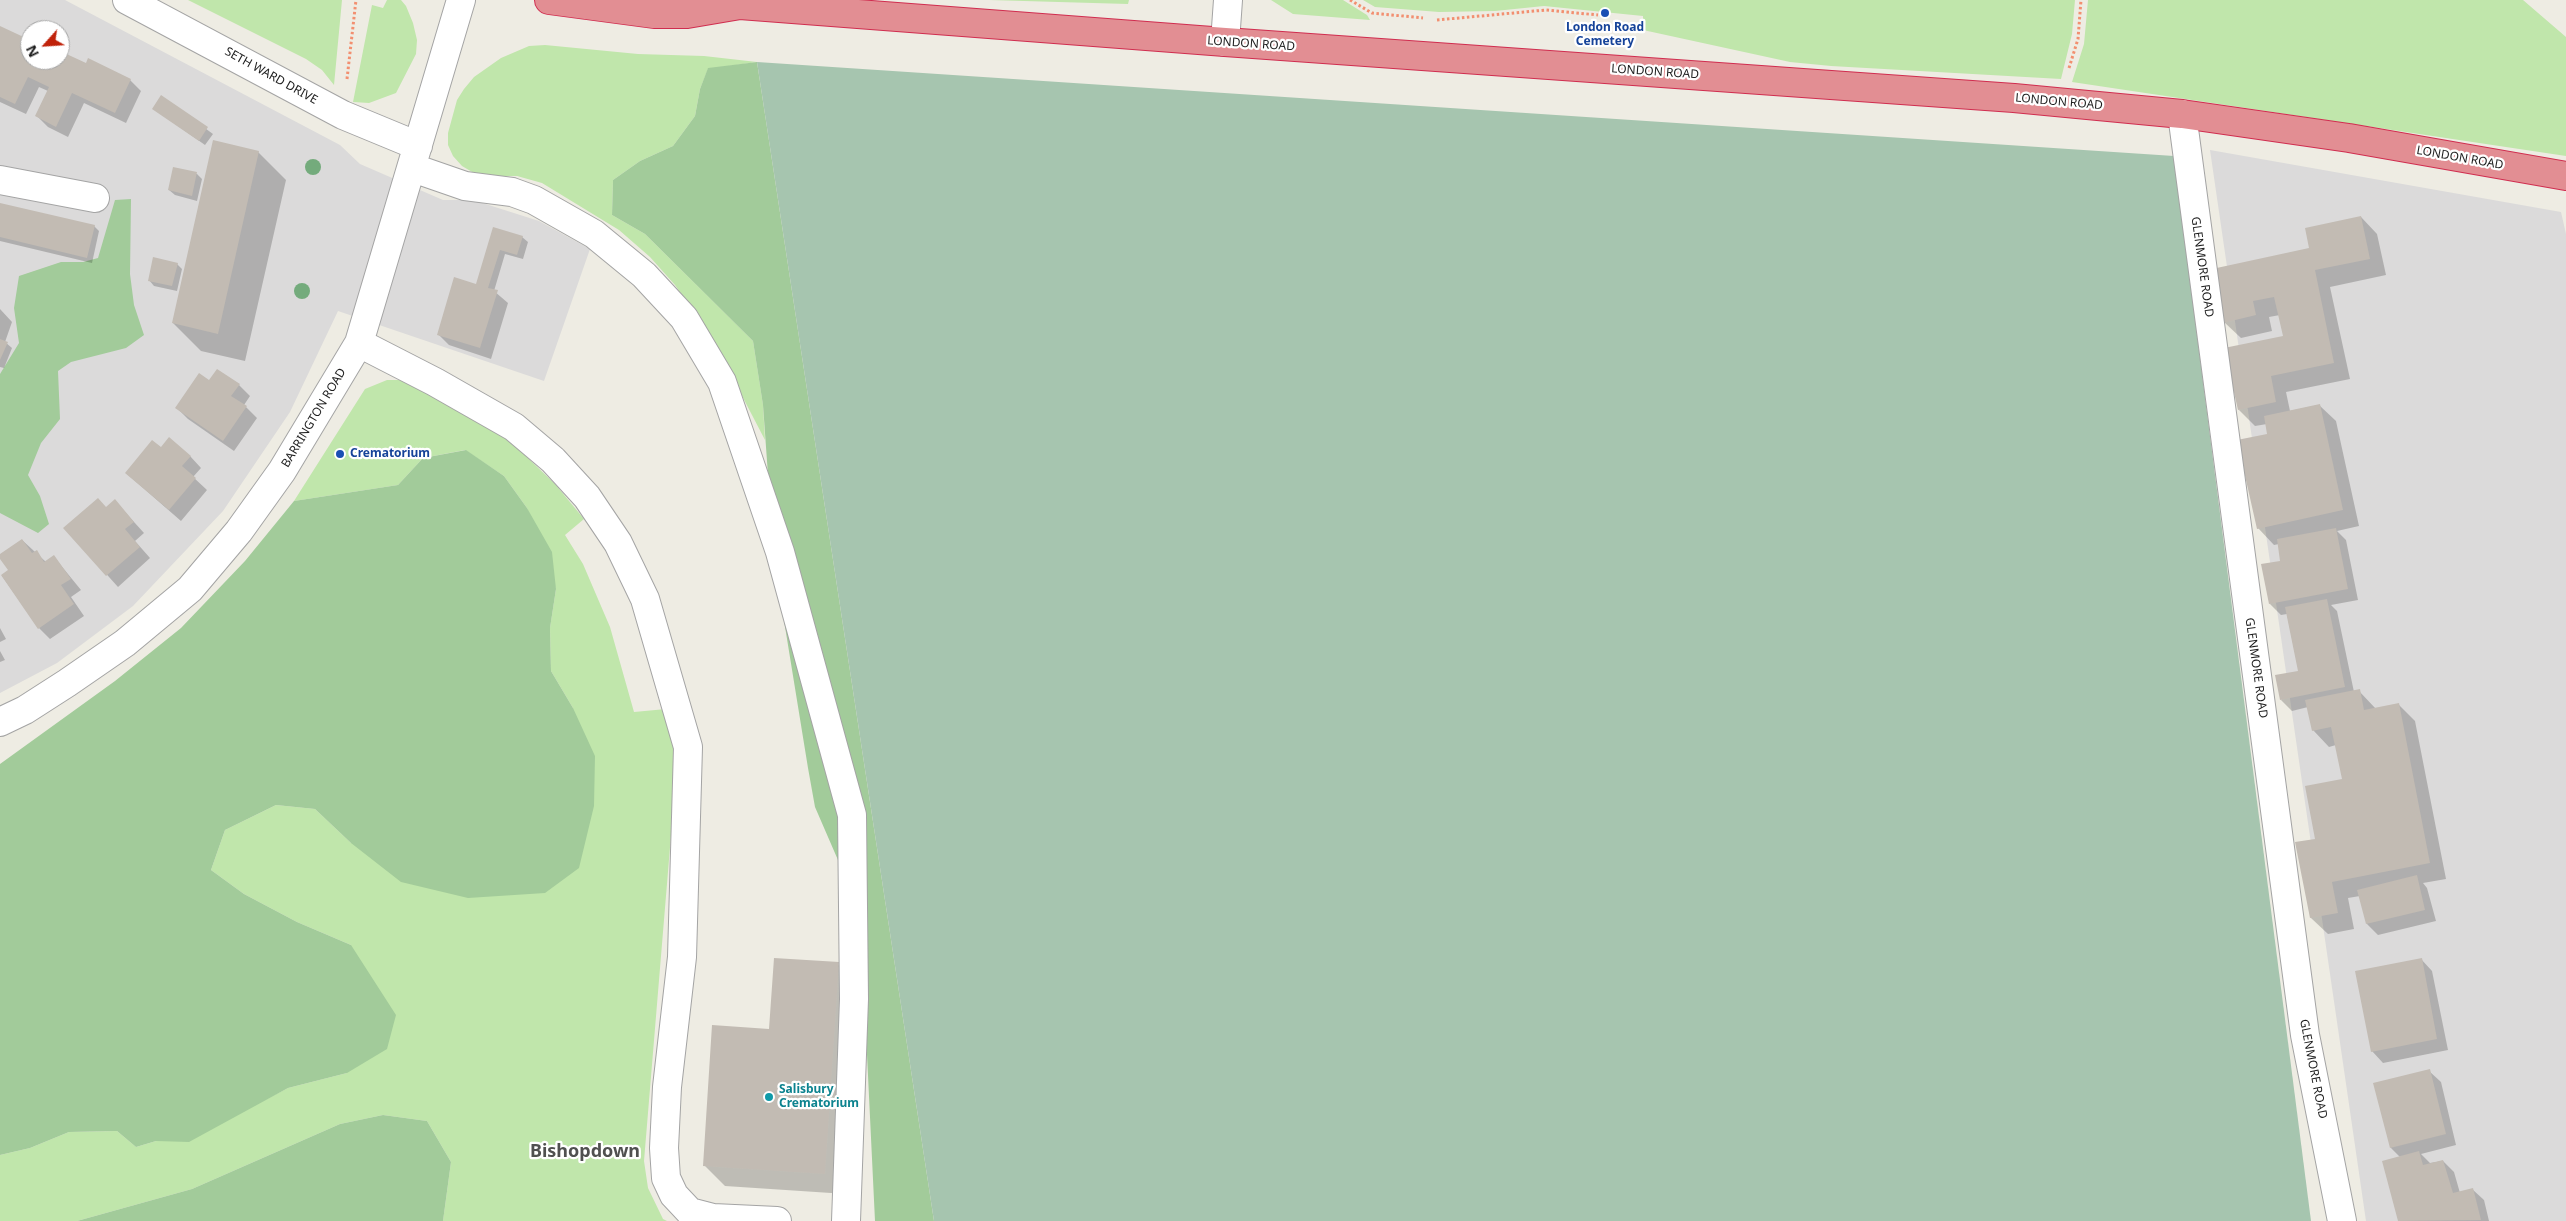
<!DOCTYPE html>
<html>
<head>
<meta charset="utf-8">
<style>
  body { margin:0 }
  #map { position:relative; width:2566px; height:1221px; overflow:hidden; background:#eeece3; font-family:"Noto Sans",sans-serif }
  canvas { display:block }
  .north { position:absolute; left:20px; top:20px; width:50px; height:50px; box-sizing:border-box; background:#fff; border:1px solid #a5a5a5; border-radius:50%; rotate:244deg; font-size:14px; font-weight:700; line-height:20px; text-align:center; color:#1d1d1d }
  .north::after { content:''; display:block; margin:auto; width:18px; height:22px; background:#c0220a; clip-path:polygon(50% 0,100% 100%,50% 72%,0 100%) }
</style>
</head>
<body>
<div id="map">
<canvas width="2566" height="1221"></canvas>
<div class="north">N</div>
</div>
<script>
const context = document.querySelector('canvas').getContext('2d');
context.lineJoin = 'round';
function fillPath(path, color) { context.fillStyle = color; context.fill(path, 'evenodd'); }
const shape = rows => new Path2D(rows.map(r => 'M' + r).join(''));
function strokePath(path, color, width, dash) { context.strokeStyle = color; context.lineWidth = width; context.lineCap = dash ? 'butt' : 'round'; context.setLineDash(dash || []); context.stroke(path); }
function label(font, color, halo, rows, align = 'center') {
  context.font = font + ' "Noto Sans",sans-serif'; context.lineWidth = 4.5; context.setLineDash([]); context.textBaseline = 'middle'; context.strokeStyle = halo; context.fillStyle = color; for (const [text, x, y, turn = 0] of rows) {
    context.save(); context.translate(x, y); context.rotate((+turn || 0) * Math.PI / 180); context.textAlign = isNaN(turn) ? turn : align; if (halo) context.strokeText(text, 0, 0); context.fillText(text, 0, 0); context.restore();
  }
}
const residential = shape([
  [0,0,65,0,340,145,360,164,443,200,473,200,539,221,590,249,544,381,338,311,290,412,223,511,133,606,57,663,0,693],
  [30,30,60,30,60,60,30,60],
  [2210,150,2561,212,2566,234,2566,1221,2366,1221]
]);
const grass = shape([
  [188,0,342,0,334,85,322,70,306,59],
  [387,0,401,0,406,6,413,23,417,40,416,54,396,93,369,103,353,102,372,5,383,8],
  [989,0,1129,0,1128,4],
  [1271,0,1343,0,1367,15,1370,20,1293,14],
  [1363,0,2075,0,2072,34,2061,79,1831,66,1790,62,1643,30,1643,16,1544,6,1495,11,1439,12,1375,7],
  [2088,0,2523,0,2566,37,2566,156,2072,82,2084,44],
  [545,45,638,54,704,56,757,62,708,69,700,89,695,116,673,146,640,161,613,180,612,215,645,234,753,341,763,405,765,440,714,342,675,285,650,257,619,230,542,183,517,176,479,176,462,166,453,156,448,145,448,133,457,100,464,89,474,77,501,58,529,46],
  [387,380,400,380,424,390,508,439,555,484,584,519,565,535,583,564,610,627,634,712,666,709,678,751,644,1161,648,1188,663,1219,667,1221,443,1221,451,1162,427,1121,383,1115,340,1124,192,1189,77,1221,0,1221,0,1155,30,1148,69,1132,117,1131,136,1147,156,1141,185,1141,288,1088,347,1073,351,945,297,922,244,894,211,870,225,830,276,805,315,809,351,843,573,708,551,671,550,628,556,589,527,508,504,476,465,450,423,458,398,485,294,501,365,389]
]);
const forest = shape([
  [757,62,934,1221,875,1221,865,1013,867,927,815,807,808,768,774,559,763,405,753,341,645,234,612,215,613,180,640,161,673,146,695,116,700,89,708,68],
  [131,199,130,274,134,305,144,335,126,348,71,362,58,371,60,419,41,443,28,475,40,496,49,524,38,533,0,513,0,374,19,343,14,308,19,276,61,262,83,262,98,258,115,200],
  [466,450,504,476,527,508,552,552,556,589,550,628,551,671,573,708,595,756,594,806,579,868,545,893,468,898,401,882,351,843,315,809,276,805,225,830,211,870,244,894,297,922,351,945,396,1015,387,1049,347,1073,288,1088,189,1142,156,1141,136,1147,117,1131,69,1132,30,1148,0,1155,0,764,115,681,181,628,245,561,294,501,398,485,423,458],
  [383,1115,427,1121,451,1162,443,1221,77,1221,192,1189,340,1124]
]);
const cemetery = shape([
  [757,62,2174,156,2311,1221,934,1221]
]);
const shadow = shape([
  [0,27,30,42,30,60,60,60,60,52,87,65,130,80,141,91,126,123,84,103,68,137,48,127,37,116,48,91,39,87,26,114,0,102],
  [162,97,213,134,205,145,154,109],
  [258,152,286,180,245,361,201,351,173,323],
  [174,168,197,174,202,179,197,201,175,195,169,190],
  [0,204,94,226,99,231,92,263,0,241],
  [2361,217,2377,234,2386,275,2330,287,2350,379,2286,392,2290,411,2319,405,2336,421,2359,526,2337,531,2346,540,2358,600,2331,605,2337,611,2354,692,2359,691,2376,709,2398,704,2415,721,2446,879,2423,883,2427,888,2436,921,2378,935,2367,924,2360,896,2348,898,2354,929,2328,934,2311,918,2297,844,2317,840,2343,780,2336,745,2329,747,2313,730,2308,707,2292,711,2281,700,2299,672,2287,614,2281,615,2270,604,2282,562,2279,544,2274,545,2258,528,2269,435,2267,424,2255,426,2239,410,2284,336,2280,315,2269,317,2272,331,2241,338,2224,322,2311,249],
  [494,229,522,237,528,242,523,259,505,254,494,291,508,303,491,359,449,345,438,334,480,286],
  [177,264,182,269,177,291,154,286,149,280],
  [0,309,12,322,5,342,12,348,4,368,0,367],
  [209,382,239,385,250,396,244,405,257,418,234,451,188,419,177,408],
  [161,449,190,456,201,468,193,477,207,490,181,521,126,473],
  [115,501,144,533,135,541,150,558,118,587,65,528,107,508],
  [22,540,46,562,54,557,81,590,71,597,84,616,50,639,39,628,2,576,10,571,0,556],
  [0,628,6,639,0,642],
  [0,651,5,660,0,662],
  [2421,959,2432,971,2448,1050,2383,1063,2372,1051],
  [839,964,860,985,846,1194,725,1186,704,1165,771,1030],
  [2429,1071,2441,1082,2456,1145,2421,1154,2430,1163,2443,1161,2454,1172,2460,1193,2472,1189,2484,1200,2489,1221,2400,1221,2383,1162,2400,1157,2391,1148,2375,1084]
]);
const building = shape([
  [0,26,30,40,30,60,60,60,60,51,86,63,88,58,131,79,115,113,72,93,56,127,35,116,49,87,28,77,15,104,0,97],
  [161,95,208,127,199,141,152,109],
  [213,140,259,151,218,334,172,323],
  [173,167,197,172,192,196,168,190],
  [0,203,95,225,87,258,0,237],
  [2361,216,2370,259,2315,270,2334,363,2271,376,2276,402,2238,410,2224,348,2283,336,2274,297,2253,301,2256,315,2223,323,2212,269,2309,248,2305,228],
  [493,227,523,236,517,255,500,250,488,288,498,290,480,348,437,335,454,277,476,284],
  [153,257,178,263,172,286,148,281],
  [0,339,8,342,0,360],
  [217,369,240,384,231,396,247,406,223,441,175,408,199,373,209,380],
  [2320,404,2343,510,2257,529,2237,440,2267,434,2264,416],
  [169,437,191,456,182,466,196,478,169,510,125,473,152,440,161,447],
  [98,498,106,507,115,499,134,522,125,529,140,547,106,576,63,528],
  [2336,528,2348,589,2269,604,2261,564,2280,561,2277,539],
  [22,539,32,553,37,550,44,562,54,555,71,579,61,585,74,604,38,629,1,575,8,570,0,559,0,554],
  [2327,599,2345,687,2280,700,2275,675,2298,671,2285,607],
  [2360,689,2364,710,2399,703,2430,863,2332,882,2338,913,2310,918,2295,842,2315,839,2305,786,2342,779,2331,727,2312,731,2305,700],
  [2417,875,2425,910,2366,924,2357,890],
  [774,958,839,962,825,1174,703,1166,712,1025,769,1029],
  [2422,958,2437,1039,2371,1052,2355,971],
  [2430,1069,2446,1134,2390,1148,2373,1083],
  [2419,1151,2423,1165,2443,1160,2453,1193,2473,1188,2481,1220,2398,1221,2382,1161]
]);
const path = shape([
  [1350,0,1372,13,1423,18],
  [1437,20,1546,10,1598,15],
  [2069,68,2078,39,2081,0],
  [347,79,356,0]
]);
const minor = shape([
  [127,0,343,115,418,146],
  [1225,42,1228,0],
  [2182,114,2305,1035,2342,1221],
  [413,168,465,186,512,192,534,200,594,234,644,275,684,318,722,382,780,552,852,815,854,999,846,1221],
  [0,180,95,198],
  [359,343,435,382,514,427,553,460,587,497,618,543,645,599,688,747,682,957,667,1087,664,1148,666,1178,674,1195,690,1212,713,1218,777,1221],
  [0,722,25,710,67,683,125,643,190,589,239,531,282,471,359,343,461,0]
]);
const highway = shape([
  [549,0,654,14,687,14,740,5,1225,42,2014,98,2182,114,2349,138,2566,176]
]);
const trees = [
  [313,167],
  [302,291]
];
const markers = [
  [1605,13,5,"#1a4fb4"],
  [340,454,5,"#1a4fb4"],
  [769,1097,5,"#0f9aa8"]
];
const transitNames = [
  ["London Road",1605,28],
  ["Cemetery",1605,42],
  ["Crematorium",350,454,"left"]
];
const streetNames = [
  ["LONDON ROAD",1251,44,4],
  ["LONDON ROAD",1655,72,4],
  ["SETH WARD DRIVE",271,76,29],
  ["LONDON ROAD",2059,102,5],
  ["LONDON ROAD",2460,158,10],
  ["GLENMORE ROAD",2202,267,82],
  ["BARRINGTON ROAD",314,418,-59],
  ["GLENMORE ROAD",2256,668,82],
  ["GLENMORE ROAD",2313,1069,79]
];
const cultureNames = [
  ["Salisbury",779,1090],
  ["Crematorium",779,1104]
];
const districtNames = [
  ["Bishopdown",585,1152]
];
fillPath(residential, '#dbdada');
fillPath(grass, '#c0e6ab');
fillPath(forest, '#a2cb9a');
fillPath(cemetery, '#a6c5af');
fillPath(shadow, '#0003');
fillPath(building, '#c2bbb3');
strokePath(minor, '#a4a4a4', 30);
strokePath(highway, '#d02d4f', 30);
strokePath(path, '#f28f70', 3, [2.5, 2.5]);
strokePath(minor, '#fff', 28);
strokePath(highway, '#e28e93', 28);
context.fillStyle = '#74ab7c';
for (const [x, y] of trees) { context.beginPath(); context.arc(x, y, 8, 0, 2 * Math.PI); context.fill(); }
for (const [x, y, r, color] of markers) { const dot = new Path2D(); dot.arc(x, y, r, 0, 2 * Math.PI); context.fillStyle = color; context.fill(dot); strokePath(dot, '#fff', 2); }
label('bold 12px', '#164399', '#fff', transitNames);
label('12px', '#1d1d1d', '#fff', streetNames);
label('bold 12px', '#0d838f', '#fff', cultureNames, 'left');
label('bold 18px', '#505050', '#fff', districtNames);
</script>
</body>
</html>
